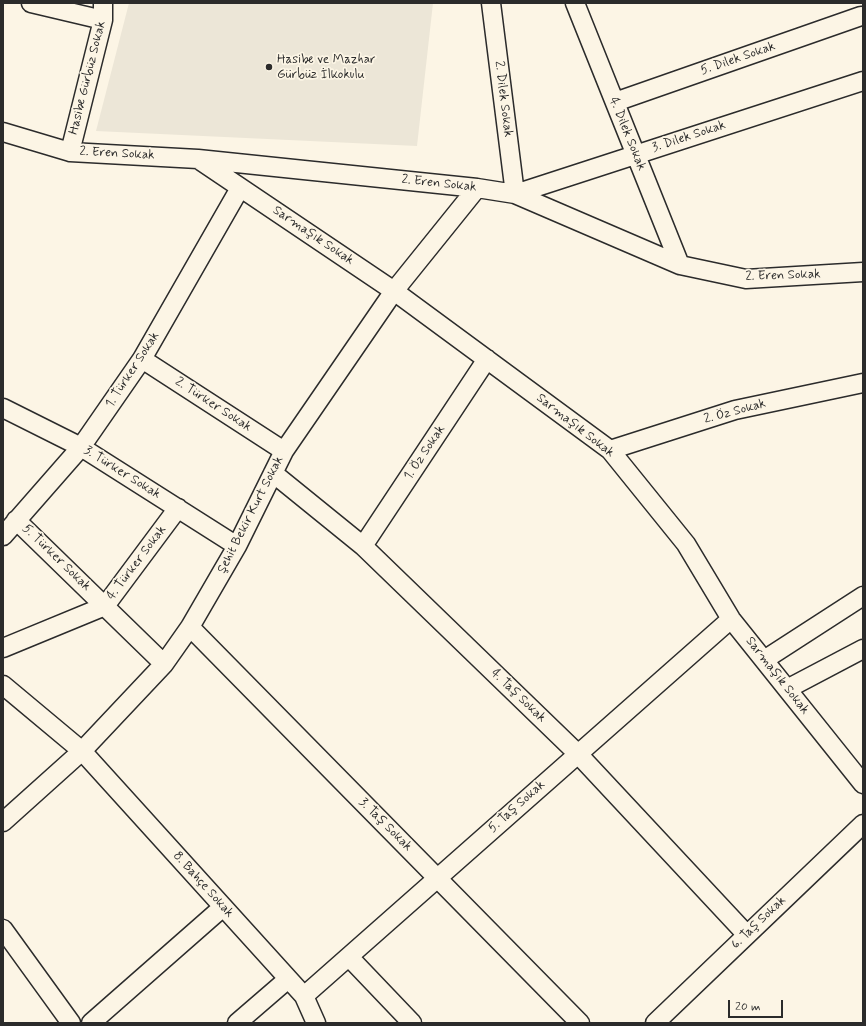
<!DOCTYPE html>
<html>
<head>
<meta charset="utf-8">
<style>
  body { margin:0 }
  #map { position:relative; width:866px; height:1026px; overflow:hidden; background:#fcf5e5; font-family:Mynerve,sans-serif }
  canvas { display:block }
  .frame { position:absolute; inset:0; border:4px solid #2b2b2b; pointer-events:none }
  .scale { position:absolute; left:728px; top:1000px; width:55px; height:18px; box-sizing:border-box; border:2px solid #2b2b2b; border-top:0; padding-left:5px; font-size:12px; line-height:14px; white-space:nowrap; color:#2b2b2b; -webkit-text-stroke:3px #fcf5e5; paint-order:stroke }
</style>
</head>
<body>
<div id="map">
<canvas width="866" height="1026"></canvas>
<div class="frame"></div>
<div class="scale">20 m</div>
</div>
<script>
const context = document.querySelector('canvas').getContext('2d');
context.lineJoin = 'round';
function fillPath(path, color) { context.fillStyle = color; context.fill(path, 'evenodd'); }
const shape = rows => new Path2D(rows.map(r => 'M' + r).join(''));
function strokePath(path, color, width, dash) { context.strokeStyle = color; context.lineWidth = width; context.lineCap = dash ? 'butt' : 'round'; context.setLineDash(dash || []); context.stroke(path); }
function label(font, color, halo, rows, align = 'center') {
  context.font = font + ' Mynerve,sans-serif'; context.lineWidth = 3.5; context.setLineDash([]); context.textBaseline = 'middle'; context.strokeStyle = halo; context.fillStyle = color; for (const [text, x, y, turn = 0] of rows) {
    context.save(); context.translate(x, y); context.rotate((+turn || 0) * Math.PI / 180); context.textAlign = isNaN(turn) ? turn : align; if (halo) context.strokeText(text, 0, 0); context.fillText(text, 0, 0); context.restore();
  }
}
const built = shape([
  [129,3,433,3,417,146,96,131]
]);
const street = shape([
  [31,3,103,20],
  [491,3,515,194,863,81],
  [575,3,680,265],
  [615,102,861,16],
  [3,132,70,152,198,159,477,188,515,194,680,265,746,279,863,272],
  [70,152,103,20,103,3],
  [198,159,394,291,610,450,686,544,731,619,863,784],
  [142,359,284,451],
  [3,408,81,447,237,546],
  [610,450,735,410,863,383],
  [273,473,363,546,578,754,747,935],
  [16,520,164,664],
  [3,536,81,447,142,359,240,188],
  [363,546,487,359],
  [190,627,580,1023],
  [3,648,105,606,178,508],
  [764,660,863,596],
  [3,685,82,751,304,996,316,1023],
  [787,689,863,649],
  [3,822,82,751,164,664,190,627,237,546,284,451,394,291,477,188],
  [3,929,71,1023],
  [349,957,412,1023],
  [304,996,731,619],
  [91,1023,223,907],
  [237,1023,288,979],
  [655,1023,863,824]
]);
const markers = [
  [269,67,4,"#2b2b2b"]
];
const streetNames = [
  ["5. Dilek Sokak",738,59,-19],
  ["Hasibe Gürbüz Sokak",88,78,-76],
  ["2. Dilek Sokak",503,99,83],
  ["4. Dilek Sokak",627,134,68],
  ["3. Dilek Sokak",689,137,-18],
  ["2. Eren Sokak",117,154,3],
  ["2. Eren Sokak",439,184,6],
  ["Sarmaşık Sokak",313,236,34],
  ["2. Eren Sokak",783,276,-2],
  ["1. Türker Sokak",133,370,-57],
  ["2. Türker Sokak",213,405,33],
  ["2. Öz Sokak",735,412,-15],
  ["Sarmaşık Sokak",575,426,38],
  ["1. Öz Sokak",425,453,-56],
  ["3. Türker Sokak",122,473,32],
  ["Şehit Bekir Kurt Sokak",251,515,-63],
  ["5. Türker Sokak",56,558,44],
  ["4. Türker Sokak",137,563,-53],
  ["Sarmaşık Sokak",777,676,52],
  ["4. Taş Sokak",518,696,44],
  ["5. Taş Sokak",517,807,-42],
  ["3. Taş Sokak",385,825,45],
  ["8. Bahçe Sokak",203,885,48],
  ["6. Taş Sokak",759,923,-44]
];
const poiNames = [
  ["Hasibe ve Mazhar",277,60],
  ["Gürbüz İlkokulu",277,75]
];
fillPath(built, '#ece6d7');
strokePath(street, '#2b2b2b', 21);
strokePath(street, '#fcf5e5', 18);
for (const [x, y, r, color] of markers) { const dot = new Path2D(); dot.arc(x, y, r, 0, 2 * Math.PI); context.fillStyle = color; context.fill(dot); strokePath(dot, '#fcf5e5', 1.5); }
label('13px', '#2b2b2b', '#fcf5e5', streetNames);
label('13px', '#2b2b2b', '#fcf5e5', poiNames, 'left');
</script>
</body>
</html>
